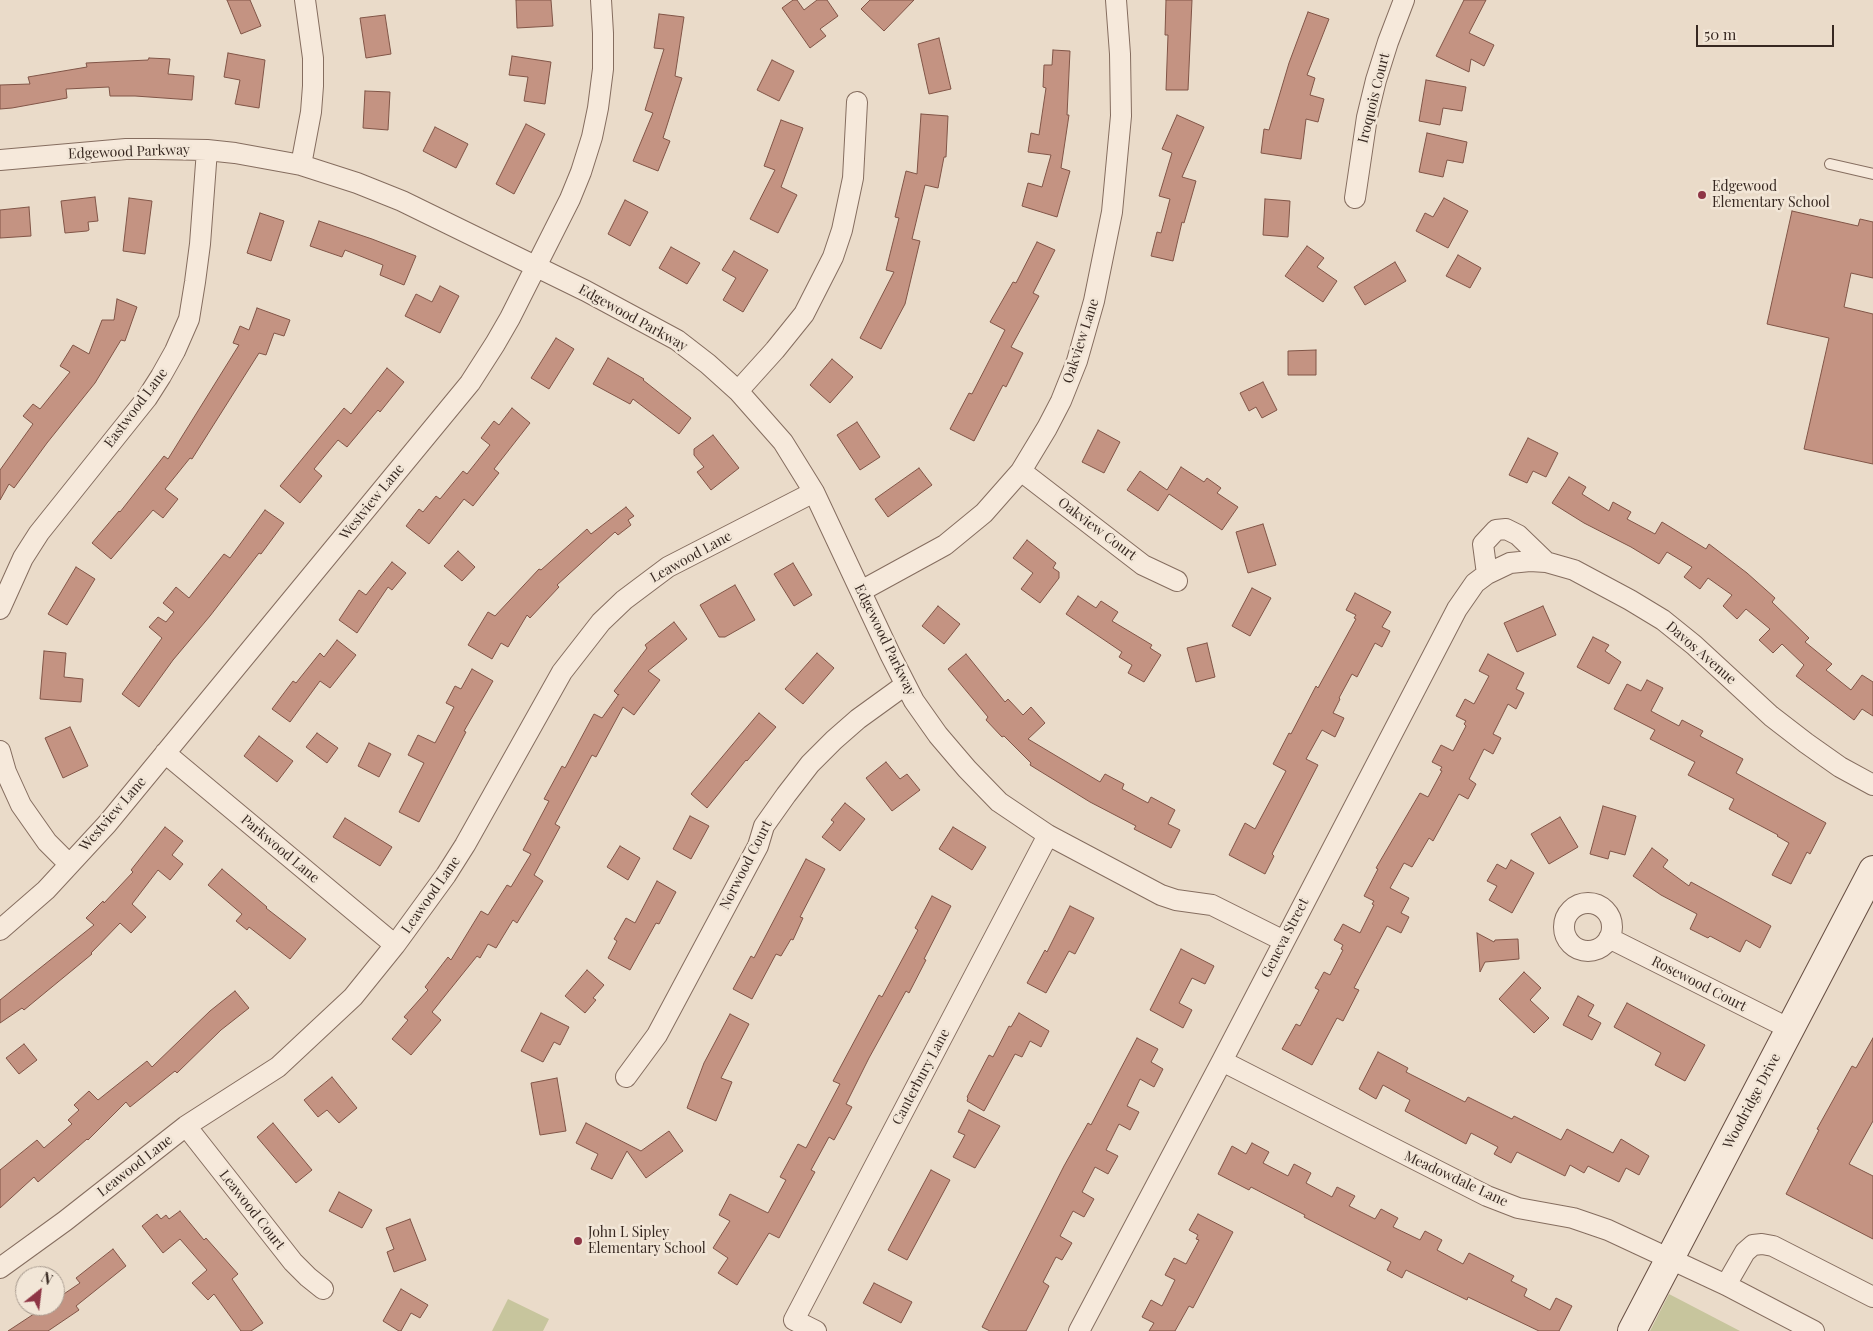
<!DOCTYPE html>
<html>
<head>
<meta charset="utf-8">
<style>
  body { margin:0 }
  #map { position:relative; width:1873px; height:1331px; overflow:hidden; background:#eadbc9; font-family:"Playfair Display",serif }
  canvas { display:block }
  .north { position:absolute; left:15px; top:1266px; width:50px; height:50px; box-sizing:border-box; background:#f2e6d7; border:1px solid #a79a8e; border-radius:50%; rotate:29deg; font-size:14px; font-weight:700; line-height:20px; text-align:center; color:#372821 }
  .north::after { content:''; display:block; margin:auto; width:18px; height:22px; background:#8e3545; clip-path:polygon(50% 0,100% 100%,50% 72%,0 100%) }
  .scale { position:absolute; left:1696px; top:25px; width:138px; height:22px; box-sizing:border-box; border:2px solid #372821; border-top:0; padding-left:6px; font-size:15px; line-height:18px; white-space:nowrap; color:#372821; -webkit-text-stroke:4px #f2e6d7; paint-order:stroke }
</style>
</head>
<body>
<div id="map">
<canvas width="1873" height="1331"></canvas>
<div class="north">N</div>
<div class="scale">50 m</div>
</div>
<script>
const context = document.querySelector('canvas').getContext('2d');
context.lineJoin = 'round';
function fillPath(path, color) { context.fillStyle = color; context.fill(path, 'evenodd'); }
const shape = rows => new Path2D(rows.map(r => 'M' + r).join(''));
function strokePath(path, color, width, dash) { context.strokeStyle = color; context.lineWidth = width; context.lineCap = dash ? 'butt' : 'round'; context.setLineDash(dash || []); context.stroke(path); }
function label(font, color, halo, rows, align = 'center') {
  context.font = font + ' "Playfair Display",serif'; context.lineWidth = 5; context.setLineDash([]); context.textBaseline = 'middle'; context.strokeStyle = halo; context.fillStyle = color; for (const [text, x, y, turn = 0] of rows) {
    context.save(); context.translate(x, y); context.rotate((+turn || 0) * Math.PI / 180); context.textAlign = isNaN(turn) ? turn : align; if (halo) context.strokeText(text, 0, 0); context.fillText(text, 0, 0); context.restore();
  }
}
const green = shape([
  [1669,1294,1740,1331,1650,1331],
  [508,1299,549,1319,543,1331,492,1331]
]);
const building = shape([
  [227,0,250,0,261,26,241,34,227,0],
  [516,0,551,0,553,26,517,28,516,0],
  [793,0,797,0,804,10,817,0,827,0,838,16,820,29,826,36,810,48,782,8,793,0],
  [870,0,914,0,884,31,861,9,870,0],
  [1166,0,1192,0,1188,90,1166,90,1168,35,1165,35,1166,0],
  [1464,0,1486,0,1469,33,1494,45,1484,66,1471,59,1469,72,1436,56,1464,0],
  [1308,12,1329,19,1307,75,1315,78,1310,95,1324,99,1318,122,1306,119,1301,159,1261,153,1264,129,1269,130,1289,63,1308,12],
  [659,14,684,17,675,76,682,78,663,138,670,141,658,171,633,161,653,113,645,110,664,49,654,48,659,14],
  [385,15,391,54,366,58,360,18,385,15],
  [939,38,951,89,929,94,918,44,939,38],
  [1053,50,1070,51,1067,115,1069,115,1061,168,1070,171,1057,217,1022,206,1028,183,1042,187,1051,155,1028,152,1031,133,1039,135,1046,88,1043,87,1044,65,1052,65,1053,50],
  [228,53,265,60,259,108,235,104,240,80,224,77,228,53],
  [512,56,551,62,545,104,524,101,528,77,509,75,512,56],
  [149,58,170,59,168,74,194,76,192,100,135,96,110,96,109,87,66,89,67,98,12,108,0,109,0,85,30,84,28,77,87,67,86,63,148,60,149,58],
  [772,60,794,71,779,101,757,90,772,60],
  [1426,80,1466,87,1462,111,1443,108,1440,125,1419,121,1426,80],
  [365,91,390,92,388,130,363,128,365,91],
  [921,114,948,116,946,157,944,157,938,188,925,185,912,239,920,241,905,304,881,349,860,338,894,272,886,270,899,218,895,217,906,171,917,174,921,114],
  [1177,115,1204,127,1182,177,1196,181,1184,223,1182,222,1173,261,1151,256,1157,232,1161,233,1170,199,1159,196,1172,153,1162,149,1177,115],
  [781,120,803,128,781,187,797,195,778,233,750,219,775,170,764,166,781,120],
  [526,124,545,134,514,194,496,184,526,124],
  [435,127,468,144,456,168,423,151,435,127],
  [1427,133,1467,142,1463,163,1447,160,1443,177,1419,172,1427,133],
  [95,197,98,221,88,222,89,230,87,231,65,233,61,201,95,197],
  [129,198,152,201,145,254,123,251,129,198],
  [1444,198,1468,211,1448,248,1416,231,1425,213,1433,217,1444,198],
  [1265,199,1290,201,1288,237,1263,235,1265,199],
  [625,200,648,212,630,246,608,234,625,200],
  [29,207,31,236,0,238,0,210,29,207],
  [1792,211,1858,226,1860,219,1873,222,1873,278,1851,273,1844,307,1873,314,1873,464,1804,449,1829,338,1767,324,1792,211],
  [260,213,284,221,271,261,247,253,260,213],
  [319,221,372,239,416,256,404,285,380,275,383,265,345,250,342,257,310,246,319,221],
  [1037,242,1055,250,1033,293,1039,296,1011,347,1023,353,1006,387,1003,385,974,441,950,429,969,393,972,394,1005,330,990,322,1013,282,1016,283,1037,242],
  [1307,246,1324,258,1317,267,1337,281,1323,302,1285,276,1307,246],
  [671,247,700,263,687,284,659,268,671,247],
  [734,251,768,270,743,312,723,300,736,278,722,270,734,251],
  [1458,255,1481,268,1470,288,1446,276,1458,255],
  [1395,262,1406,281,1365,305,1354,287,1395,262],
  [440,286,459,296,440,333,405,316,416,294,432,302,440,286],
  [117,299,137,307,125,341,121,340,95,383,47,443,14,488,9,484,0,500,0,470,33,424,23,416,33,404,40,409,70,372,60,366,73,345,89,354,102,320,114,320,117,299],
  [257,308,290,320,284,336,274,333,266,355,259,353,192,459,190,458,165,489,178,499,163,518,153,510,111,559,92,543,119,511,120,512,164,456,168,459,239,345,233,343,240,326,249,330,257,308],
  [556,338,574,349,549,389,531,378,556,338],
  [1316,350,1316,375,1288,375,1288,351,1316,350],
  [608,358,644,379,643,380,691,418,679,434,633,399,630,404,593,384,608,358],
  [832,359,853,377,830,403,810,385,832,359],
  [387,368,404,382,380,412,378,410,347,447,338,440,314,469,322,476,300,503,280,486,344,408,351,414,387,368],
  [1263,382,1277,410,1262,418,1256,407,1249,411,1240,393,1263,382],
  [512,408,530,423,494,469,499,473,473,506,464,499,429,544,406,526,419,509,423,512,436,496,440,499,463,471,467,474,490,445,481,438,494,421,499,425,512,408],
  [857,422,880,457,860,470,837,435,857,422],
  [1098,430,1120,442,1104,473,1082,462,1098,430],
  [713,435,739,468,711,490,697,472,704,467,694,455,694,449,713,435],
  [1528,438,1558,453,1546,477,1533,471,1527,483,1509,475,1528,438],
  [1181,467,1204,482,1207,478,1221,488,1217,493,1238,507,1222,530,1169,494,1158,511,1127,490,1140,471,1167,490,1181,467],
  [919,468,932,485,888,517,875,499,919,468],
  [1569,477,1586,487,1582,494,1609,511,1613,502,1631,512,1627,519,1655,534,1662,522,1706,549,1709,544,1747,573,1775,598,1772,602,1809,638,1805,642,1832,664,1826,670,1851,690,1862,675,1873,682,1873,716,1862,709,1854,720,1796,676,1804,665,1782,644,1773,653,1759,640,1770,629,1746,609,1737,619,1723,606,1732,595,1708,578,1700,589,1684,577,1692,567,1667,552,1659,564,1631,547,1584,523,1552,503,1569,477],
  [626,507,634,516,628,520,631,525,618,535,615,532,557,585,559,587,530,618,527,615,508,647,501,643,492,659,468,645,488,612,495,616,539,569,541,570,587,529,591,534,626,507],
  [265,510,284,523,261,554,259,553,210,616,173,660,139,707,122,694,162,638,149,627,158,617,166,622,174,612,163,603,176,587,189,598,224,554,230,558,265,510],
  [1263,524,1276,565,1248,573,1236,532,1263,524],
  [1027,540,1056,563,1053,568,1059,572,1059,578,1040,603,1021,589,1033,573,1013,558,1027,540],
  [458,551,475,567,462,581,444,566,458,551],
  [392,562,406,573,392,590,388,587,357,633,339,620,359,590,366,595,392,562],
  [793,563,812,595,794,606,774,574,793,563],
  [76,567,95,579,67,625,48,614,76,567],
  [735,585,755,620,725,637,719,637,700,605,735,585],
  [1252,588,1271,598,1250,636,1232,626,1252,588],
  [1355,593,1391,612,1382,627,1390,631,1382,647,1375,643,1357,677,1352,674,1339,698,1340,699,1333,713,1344,718,1335,737,1322,730,1306,759,1318,765,1272,854,1274,856,1265,874,1229,855,1245,823,1255,829,1286,771,1273,764,1289,733,1291,734,1316,686,1318,688,1356,619,1354,618,1356,615,1346,610,1355,593],
  [1078,596,1096,608,1101,601,1118,612,1112,621,1152,645,1150,648,1161,655,1144,682,1128,673,1132,665,1119,657,1122,652,1066,614,1078,596],
  [938,606,960,624,944,644,922,626,938,606],
  [1543,606,1556,635,1517,652,1504,623,1543,606],
  [674,622,687,639,648,671,660,680,634,715,623,707,596,757,592,755,555,824,560,827,534,875,543,881,517,923,513,920,496,948,488,944,480,958,477,956,432,1012,441,1020,411,1055,392,1039,408,1020,404,1017,428,990,425,987,448,957,451,960,481,911,488,915,507,885,511,887,531,854,523,850,549,801,544,799,562,766,565,768,594,714,602,718,619,694,618,695,614,691,647,648,645,645,674,622],
  [1593,637,1609,645,1605,651,1621,662,1609,684,1577,667,1593,637],
  [337,640,356,655,330,688,320,681,290,722,272,709,293,681,296,683,320,653,324,657,337,640],
  [1207,643,1215,677,1196,682,1187,648,1207,643],
  [44,651,66,653,64,677,83,679,81,702,40,699,44,651],
  [817,653,834,668,803,704,785,689,817,653],
  [966,654,1005,702,1008,699,1023,715,1031,707,1045,723,1028,739,1100,782,1105,774,1124,784,1122,789,1148,803,1151,797,1175,810,1168,824,1180,830,1171,848,1134,829,1136,826,1090,802,1030,765,1031,763,1004,736,1002,737,986,720,988,717,948,669,966,654],
  [1488,654,1524,673,1516,689,1524,693,1516,709,1508,704,1493,734,1501,738,1493,754,1484,749,1469,779,1476,784,1468,799,1459,794,1433,841,1429,838,1412,867,1404,863,1390,888,1409,898,1401,913,1409,917,1401,933,1387,926,1354,988,1359,990,1343,1021,1337,1018,1312,1065,1282,1049,1296,1024,1300,1026,1319,990,1315,988,1324,972,1330,975,1343,950,1341,949,1343,945,1334,940,1343,924,1360,933,1374,905,1372,904,1374,901,1364,896,1378,869,1376,868,1420,793,1428,797,1442,771,1440,770,1442,767,1432,762,1441,745,1453,751,1466,726,1464,724,1466,721,1456,716,1465,699,1474,704,1489,676,1479,671,1488,654],
  [472,669,493,681,464,731,466,732,419,822,399,812,424,763,408,755,418,735,435,743,454,707,446,703,455,686,461,689,472,669],
  [1647,680,1663,688,1651,711,1679,726,1682,720,1703,731,1700,736,1743,759,1736,773,1826,823,1810,854,1807,852,1791,884,1772,875,1789,843,1777,836,1778,835,1729,809,1734,799,1688,775,1695,762,1650,739,1655,730,1614,709,1627,684,1641,691,1647,680],
  [759,713,776,727,747,761,746,760,707,808,691,794,759,713],
  [70,727,88,766,63,778,45,738,70,727],
  [317,733,338,748,327,763,306,747,317,733],
  [259,736,293,761,277,782,244,756,259,736],
  [369,743,391,754,379,777,358,766,369,743],
  [886,762,900,779,907,774,920,790,892,811,866,778,886,762],
  [845,803,865,819,840,851,822,837,834,822,831,820,845,803],
  [1603,806,1636,816,1625,855,1610,851,1608,859,1590,854,1603,806],
  [690,816,709,826,691,859,673,849,690,816],
  [1560,817,1578,847,1549,864,1531,834,1560,817],
  [345,818,392,847,380,866,333,837,345,818],
  [165,827,183,841,172,855,183,864,170,880,158,870,132,904,146,917,131,933,120,923,91,953,92,954,24,1010,22,1008,0,1023,0,1000,94,925,86,918,103,901,104,903,133,872,131,870,165,827],
  [953,827,986,847,972,870,939,849,953,827],
  [620,846,640,858,628,880,607,867,620,846],
  [1652,848,1668,860,1663,867,1689,886,1691,882,1771,926,1760,948,1746,940,1740,952,1710,936,1708,938,1690,929,1697,914,1661,895,1633,876,1652,848],
  [806,859,825,869,800,917,803,918,793,940,791,939,781,956,776,954,752,999,733,989,751,956,754,958,806,859],
  [1511,860,1534,873,1512,913,1489,900,1497,886,1487,881,1497,864,1506,869,1511,860],
  [222,869,267,907,266,908,306,939,290,959,249,927,247,930,236,921,242,914,208,885,222,869],
  [657,881,676,892,659,924,656,923,630,970,608,958,617,941,614,939,626,918,635,923,657,881],
  [932,896,951,906,924,959,926,960,909,993,906,991,869,1058,846,1104,852,1107,834,1140,829,1137,811,1170,815,1172,779,1238,769,1233,737,1285,718,1273,728,1258,713,1248,730,1221,719,1215,730,1194,768,1213,786,1180,780,1177,798,1144,806,1148,840,1084,833,1081,879,995,882,997,918,930,915,928,932,896],
  [1070,906,1094,918,1075,954,1069,951,1046,993,1027,983,1045,950,1047,952,1070,906],
  [1477,933,1494,942,1495,940,1518,939,1519,959,1485,962,1480,972,1477,933],
  [1181,949,1214,966,1205,984,1192,978,1179,1003,1192,1010,1183,1028,1150,1010,1181,949],
  [587,970,604,985,593,998,596,1000,585,1013,565,996,587,970],
  [1524,972,1541,988,1530,1000,1549,1018,1534,1033,1499,999,1524,972],
  [235,991,249,1008,221,1030,177,1073,175,1071,130,1107,126,1102,88,1140,87,1139,38,1182,34,1177,0,1208,0,1170,37,1140,44,1148,72,1124,68,1120,79,1110,74,1105,89,1091,98,1100,147,1061,152,1067,210,1011,235,991],
  [1578,996,1594,1005,1588,1016,1601,1023,1592,1040,1563,1025,1578,996],
  [1627,1003,1705,1045,1685,1081,1655,1065,1661,1053,1614,1027,1627,1003],
  [541,1013,569,1027,560,1045,554,1042,543,1062,521,1051,541,1013],
  [1019,1013,1049,1031,1041,1047,1030,1041,1022,1057,1015,1054,984,1111,967,1101,968,1098,967,1097,989,1055,993,1057,1009,1026,1011,1027,1019,1013],
  [730,1014,749,1024,721,1078,732,1082,716,1121,687,1108,704,1063,730,1014],
  [1137,1038,1158,1049,1151,1062,1163,1069,1154,1087,1140,1079,1127,1106,1139,1112,1130,1130,1119,1124,1106,1150,1118,1156,1108,1174,1095,1167,1082,1192,1094,1199,1084,1217,1073,1211,1060,1236,1072,1243,1062,1260,1056,1257,1043,1282,1049,1286,1026,1331,990,1331,982,1327,1064,1166,1088,1123,1091,1125,1137,1038],
  [1873,1038,1873,1121,1849,1164,1873,1176,1873,1239,1786,1194,1819,1130,1817,1129,1852,1066,1856,1068,1873,1038],
  [24,1044,37,1060,19,1074,6,1058,24,1044],
  [1378,1052,1408,1068,1406,1072,1465,1102,1468,1097,1512,1119,1514,1116,1561,1140,1567,1129,1613,1153,1621,1139,1649,1156,1639,1175,1626,1168,1619,1182,1588,1166,1584,1173,1570,1165,1565,1176,1517,1152,1511,1163,1494,1154,1498,1147,1471,1133,1466,1144,1405,1111,1410,1100,1383,1085,1376,1099,1359,1089,1378,1052],
  [332,1077,357,1108,339,1123,327,1110,318,1117,304,1100,332,1077],
  [557,1078,566,1131,540,1135,531,1083,557,1078],
  [969,1110,1000,1126,975,1168,953,1157,965,1135,958,1132,969,1110],
  [273,1123,312,1170,296,1183,257,1137,273,1123],
  [586,1123,641,1151,669,1131,683,1151,646,1178,627,1151,612,1179,591,1169,598,1154,576,1143,586,1123],
  [1252,1143,1269,1152,1263,1163,1288,1176,1294,1164,1311,1173,1306,1183,1332,1197,1337,1187,1355,1196,1349,1206,1375,1219,1381,1209,1398,1218,1393,1227,1420,1240,1425,1231,1442,1240,1437,1250,1463,1264,1469,1253,1514,1276,1511,1281,1527,1289,1524,1296,1550,1310,1556,1298,1572,1306,1559,1331,1539,1331,1468,1297,1467,1300,1406,1270,1402,1278,1387,1270,1391,1262,1304,1217,1305,1215,1251,1187,1249,1190,1218,1174,1232,1146,1246,1154,1252,1143],
  [931,1170,950,1180,907,1260,888,1250,931,1170],
  [339,1192,372,1210,362,1228,329,1211,339,1192],
  [180,1211,204,1240,206,1238,238,1274,232,1279,263,1323,251,1331,241,1331,214,1294,208,1300,192,1283,207,1270,180,1239,163,1253,142,1226,157,1214,161,1219,166,1215,169,1219,180,1211],
  [1198,1214,1233,1232,1193,1308,1189,1306,1175,1331,1149,1331,1154,1323,1142,1317,1151,1300,1162,1306,1175,1280,1165,1275,1174,1258,1186,1264,1199,1240,1196,1239,1198,1235,1189,1230,1198,1214],
  [410,1219,426,1260,394,1272,387,1252,394,1249,386,1228,410,1219],
  [113,1249,126,1266,76,1306,79,1310,48,1331,8,1331,46,1306,55,1306,55,1300,80,1283,76,1278,113,1249],
  [874,1283,912,1302,901,1323,863,1303,874,1283],
  [401,1289,428,1305,420,1318,411,1313,401,1331,399,1331,383,1321,401,1289]
]);
const lane = shape([
  [1830,164,1873,174]
]);
const street = shape([
  [0,160,126,149,155,149,207,150,235,153,301,165,357,183,402,201,586,291,677,340,708,364,738,391,783,442,814,492,891,656,914,701,938,735,967,769,999,802,1048,835,1161,895,1176,900,1212,905,1284,941],
  [301,165,311,112,313,86,313,58,305,0],
  [1355,198,1367,117,1376,80,1388,42,1404,0],
  [738,391,775,350,804,314,833,257,842,230,853,178,857,102],
  [1021,471,1143,565,1177,581],
  [1487,574,1483,544,1496,530,1506,529,1518,535,1546,562],
  [861,591,945,545,984,513,1021,471,1047,428,1061,401,1077,361,1094,301,1112,212,1121,116,1120,54,1116,0],
  [0,609,23,558,39,533,147,398,161,376,175,351,189,319,195,282,200,244,207,150],
  [0,751,6,772,21,805,47,842,69,864],
  [165,753,395,945],
  '1564 927a24 24 0 1 1 48 0a24 24 0 1 1-48 0Z',
  [0,930,46,890,107,824,470,383,495,344,510,318,570,199,581,172,592,137,598,108,603,69,603,33,601,0],
  [1609,938,1790,1029],
  [1222,1061,1487,1196,1518,1208,1573,1218,1608,1230,1726,1285,1814,1331],
  [626,1077,657,1035,758,846,764,826,786,795,810,764,834,740,858,719,905,685],
  [186,1126,293,1262,308,1277,323,1289],
  [0,1268,65,1221,186,1126,278,1067,353,997,395,945,446,875,465,845,562,672,601,622,624,600,668,567,814,492],
  [1726,1285,1745,1252,1753,1245,1762,1244,1773,1246,1873,1297],
  [816,1331,794,1320,1048,835],
  [1079,1331,1222,1061,1457,609,1475,583,1487,574,1510,563,1530,561,1546,562,1574,570,1630,600,1663,620,1694,645,1771,716,1806,743,1840,767,1873,785]
]);
const secondary = shape([
  [1632,1331,1873,870]
]);
const markers = [
  [1702,195,5,"#8e3545"],
  [578,1241,5,"#8e3545"]
];
const streetNames = [
  ["Iroquois Court",1374,98,-76],
  ["Edgewood Parkway",129,152,-2],
  ["Edgewood Parkway",633,318,29],
  ["Oakview Lane",1081,341,-72],
  ["Eastwood Lane",136,408,-53],
  ["Westview Lane",372,502,-51],
  ["Oakview Court",1097,529,37],
  ["Leawood Lane",691,557,-29],
  ["Edgewood Parkway",885,640,64],
  ["Davos Avenue",1701,653,41],
  ["Westview Lane",113,814,-49],
  ["Parkwood Lane",280,849,40],
  ["Norwood Court",746,865,-63],
  ["Leawood Lane",431,895,-55],
  ["Geneva Street",1285,938,-63],
  ["Rosewood Court",1699,984,27],
  ["Canterbury Lane",921,1077,-62],
  ["Woodridge Drive",1752,1101,-62],
  ["Leawood Lane",135,1166,-38],
  ["Meadowdale Lane",1456,1179,25],
  ["Leawood Court",252,1210,52]
];
const poiNames = [
  ["Edgewood",1712,187],
  ["Elementary School",1712,203],
  ["John L Sipley",588,1233],
  ["Elementary School",588,1249]
];
fillPath(green, '#c7c59d');
fillPath(building, '#c49382');
strokePath(building, '#815547', 1);
strokePath(lane, '#856d5f', 12);
strokePath(street, '#856d5f', 22);
strokePath(secondary, '#674e42', 30);
strokePath(lane, '#f6e9db', 10);
strokePath(street, '#f6e9db', 20);
strokePath(secondary, '#f6e9db', 28);
for (const [x, y, r, color] of markers) { const dot = new Path2D(); dot.arc(x, y, r, 0, 2 * Math.PI); context.fillStyle = color; context.fill(dot); strokePath(dot, '#f2e6d7', 2); }
label('14px', '#372821', '#f2e6d7', streetNames);
label('14px', '#372821', '#f2e6d7', poiNames, 'left');
</script>
</body>
</html>
